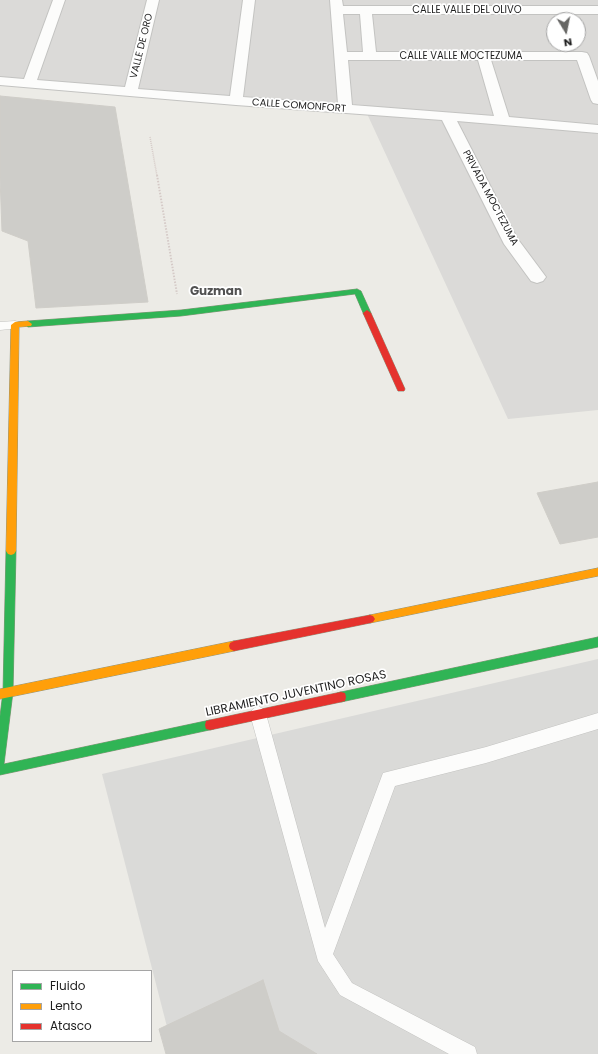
<!DOCTYPE html>
<html>
<head>
<meta charset="utf-8">
<style>
  body { margin:0 }
  #map { position:relative; width:598px; height:1054px; overflow:hidden; background:#ecebe6; font-family:Poppins,sans-serif }
  canvas { display:block }
  .legend { position:absolute; left:12px; top:970px; width:140px; height:72px; box-sizing:border-box; background:#fff; border:1px solid #a5a5a5; margin:0; padding:5px 7px; list-style:none; font-size:12px; color:#1e1e1e }
  .legend li { display:flex; align-items:center; gap:8px; height:20px }
  .legend b { width:20px; border:1px solid #a5a5a5 }
  .north { position:absolute; left:546px; top:12px; width:40px; height:40px; box-sizing:border-box; background:#fff; border:1px solid #a5a5a5; border-radius:50%; rotate:170deg; font-size:11px; font-weight:700; line-height:16px; text-align:center; color:#1e1e1e }
  .north::after { content:''; display:block; margin:auto; width:14px; height:18px; background:#666664; clip-path:polygon(50% 0,100% 100%,50% 72%,0 100%) }
</style>
</head>
<body>
<div id="map">
<canvas width="598" height="1054"></canvas>
<ul class="legend">
<li><b style="height:5px;background:#30b455"></b>Fluido</li>
<li><b style="height:5px;background:#ff9f0a"></b>Lento</li>
<li><b style="height:5px;background:#e5322d"></b>Atasco</li>
</ul>
<div class="north">N</div>
</div>
<script>
const context = document.querySelector('canvas').getContext('2d');
context.lineJoin = 'round';
function fillPath(path, color) { context.fillStyle = color; context.fill(path, 'evenodd'); }
const shape = rows => new Path2D(rows.map(r => 'M' + r).join(''));
function strokePath(path, color, width, dash) { context.strokeStyle = color; context.lineWidth = width; context.lineCap = dash ? 'butt' : 'round'; context.setLineDash(dash || []); context.stroke(path); }
function label(font, color, halo, rows, align = 'center') {
  context.font = font + ' Poppins,sans-serif'; context.lineWidth = 3.5; context.setLineDash([]); context.textBaseline = 'middle'; context.strokeStyle = halo; context.fillStyle = color; for (const [text, x, y, turn = 0] of rows) {
    context.save(); context.translate(x, y); context.rotate((+turn || 0) * Math.PI / 180); context.textAlign = isNaN(turn) ? turn : align; if (halo) context.strokeText(text, 0, 0); context.fillText(text, 0, 0); context.restore();
  }
}
const residential = shape([
  [0,0,598,0,598,410,508,419,363,105,0,79],
  [554,20,578,20,578,44,554,44]
]);
const religious = shape([
  [598,659,598,1054,174,1054,102,774]
]);
const building = shape([
  [0,96,115,107,148,302,36,308,28,241,2,231,0,177,0,96],
  [598,482,598,537,560,544,537,493,598,482],
  [263,980,279,1031,317,1054,166,1054,159,1029,263,980]
]);
const pathFar1 = shape([
  [150,137,157,176]
]);
const path = shape([
  [157,175,177,294]
]);
const lane = shape([
  [15,321,19,322,20,325,19,328,0,330,0,322,15,321],
  [258,706,263,709,266,714,325,928,383,773,486,747,598,713,598,729,486,763,395,786,333,954,352,983,475,1047,477,1054,449,1054,340,995,318,961,250,714,253,709,258,706]
]);
const street = shape([
  [53,0,65,0,37,80,125,87,147,0,159,0,138,89,230,96,243,0,255,0,243,97,338,104,330,0,342,0,343,6,598,6,598,14,372,14,376,52,582,52,587,53,589,56,598,81,598,104,593,103,591,100,577,60,491,60,509,117,598,125,598,133,457,121,517,238,546,277,543,281,537,283,531,281,504,244,442,120,236,105,0,85,0,77,24,79,53,0],
  [343,14,360,14,363,52,347,52,343,14],
  [348,60,478,60,494,116,352,105,348,60]
]);
const fast = shape([
  [357,289,361,291,371,313,370,315,364,315,355,294,181,316,28,327,24,324,28,321,181,310,357,289],
  [11,547,14,548,16,551,13,692,4,764,210,720,214,721,215,725,214,729,0,775,0,716,3,692,6,551,8,548,11,547],
  [598,637,598,647,341,702,337,701,336,697,337,693,341,692,598,637]
]);
const slow = shape([
  [28,321,32,324,31,326,19,327,16,551,14,554,11,555,8,554,6,551,11,325,15,322,28,321],
  [598,568,598,576,370,623,367,622,365,619,367,616,370,615,598,568],
  [234,641,238,643,239,646,238,649,234,651,0,699,0,689,234,641]
]);
const jam = shape([
  [367,310,371,313,405,389,404,391,398,391,397,389,363,313,367,310],
  [370,615,373,616,375,619,373,622,370,623,234,651,230,649,229,646,230,643,234,641,370,615],
  [341,692,345,693,346,697,345,701,341,702,210,730,206,729,205,725,206,721,210,720,341,692]
]);
const farStreetnames = [
  ["CALLE VALLE DEL OLIVO",467,10],
  ["VALLE DE ORO",142,46,-76],
  ["CALLE VALLE MOCTEZUMA",461,56],
  ["CALLE COMONFORT",299,106,4],
  ["PRIVADA MOCTEZUMA",490,198,62]
];
const farQuarternames = [
  ["Guzman",216,292]
];
const streetNames = [
  ["LIBRAMIENTO JUVENTINO ROSAS",296,694,-12]
];
fillPath(residential, '#dbdad8');
fillPath(religious, '#dadad8');
fillPath(building, '#cecdc9');
strokePath(building, '#cfcdc8', 1);
strokePath(lane, '#c3c3c1', 1);
strokePath(street, '#c3c3c1', 2);
strokePath(fast, '#90957f', 1);
strokePath(slow, '#90957f', 1);
strokePath(jam, '#90957f', 1);
strokePath(pathFar1, '#d5cac7', 1.5, [1, 1]);
strokePath(path, '#d5cac7', 2, [1.5, 1.5]);
fillPath(lane, '#fcfcfb');
fillPath(street, '#fcfcfb');
fillPath(fast, '#30b455');
fillPath(slow, '#ff9f0a');
fillPath(jam, '#e5322d');
label('10px', '#1e1e1e', '#fff', farStreetnames);
label('bold 12px', '#515151', '#fff', farQuarternames);
label('12px', '#1e1e1e', '#fff', streetNames);
</script>
</body>
</html>
